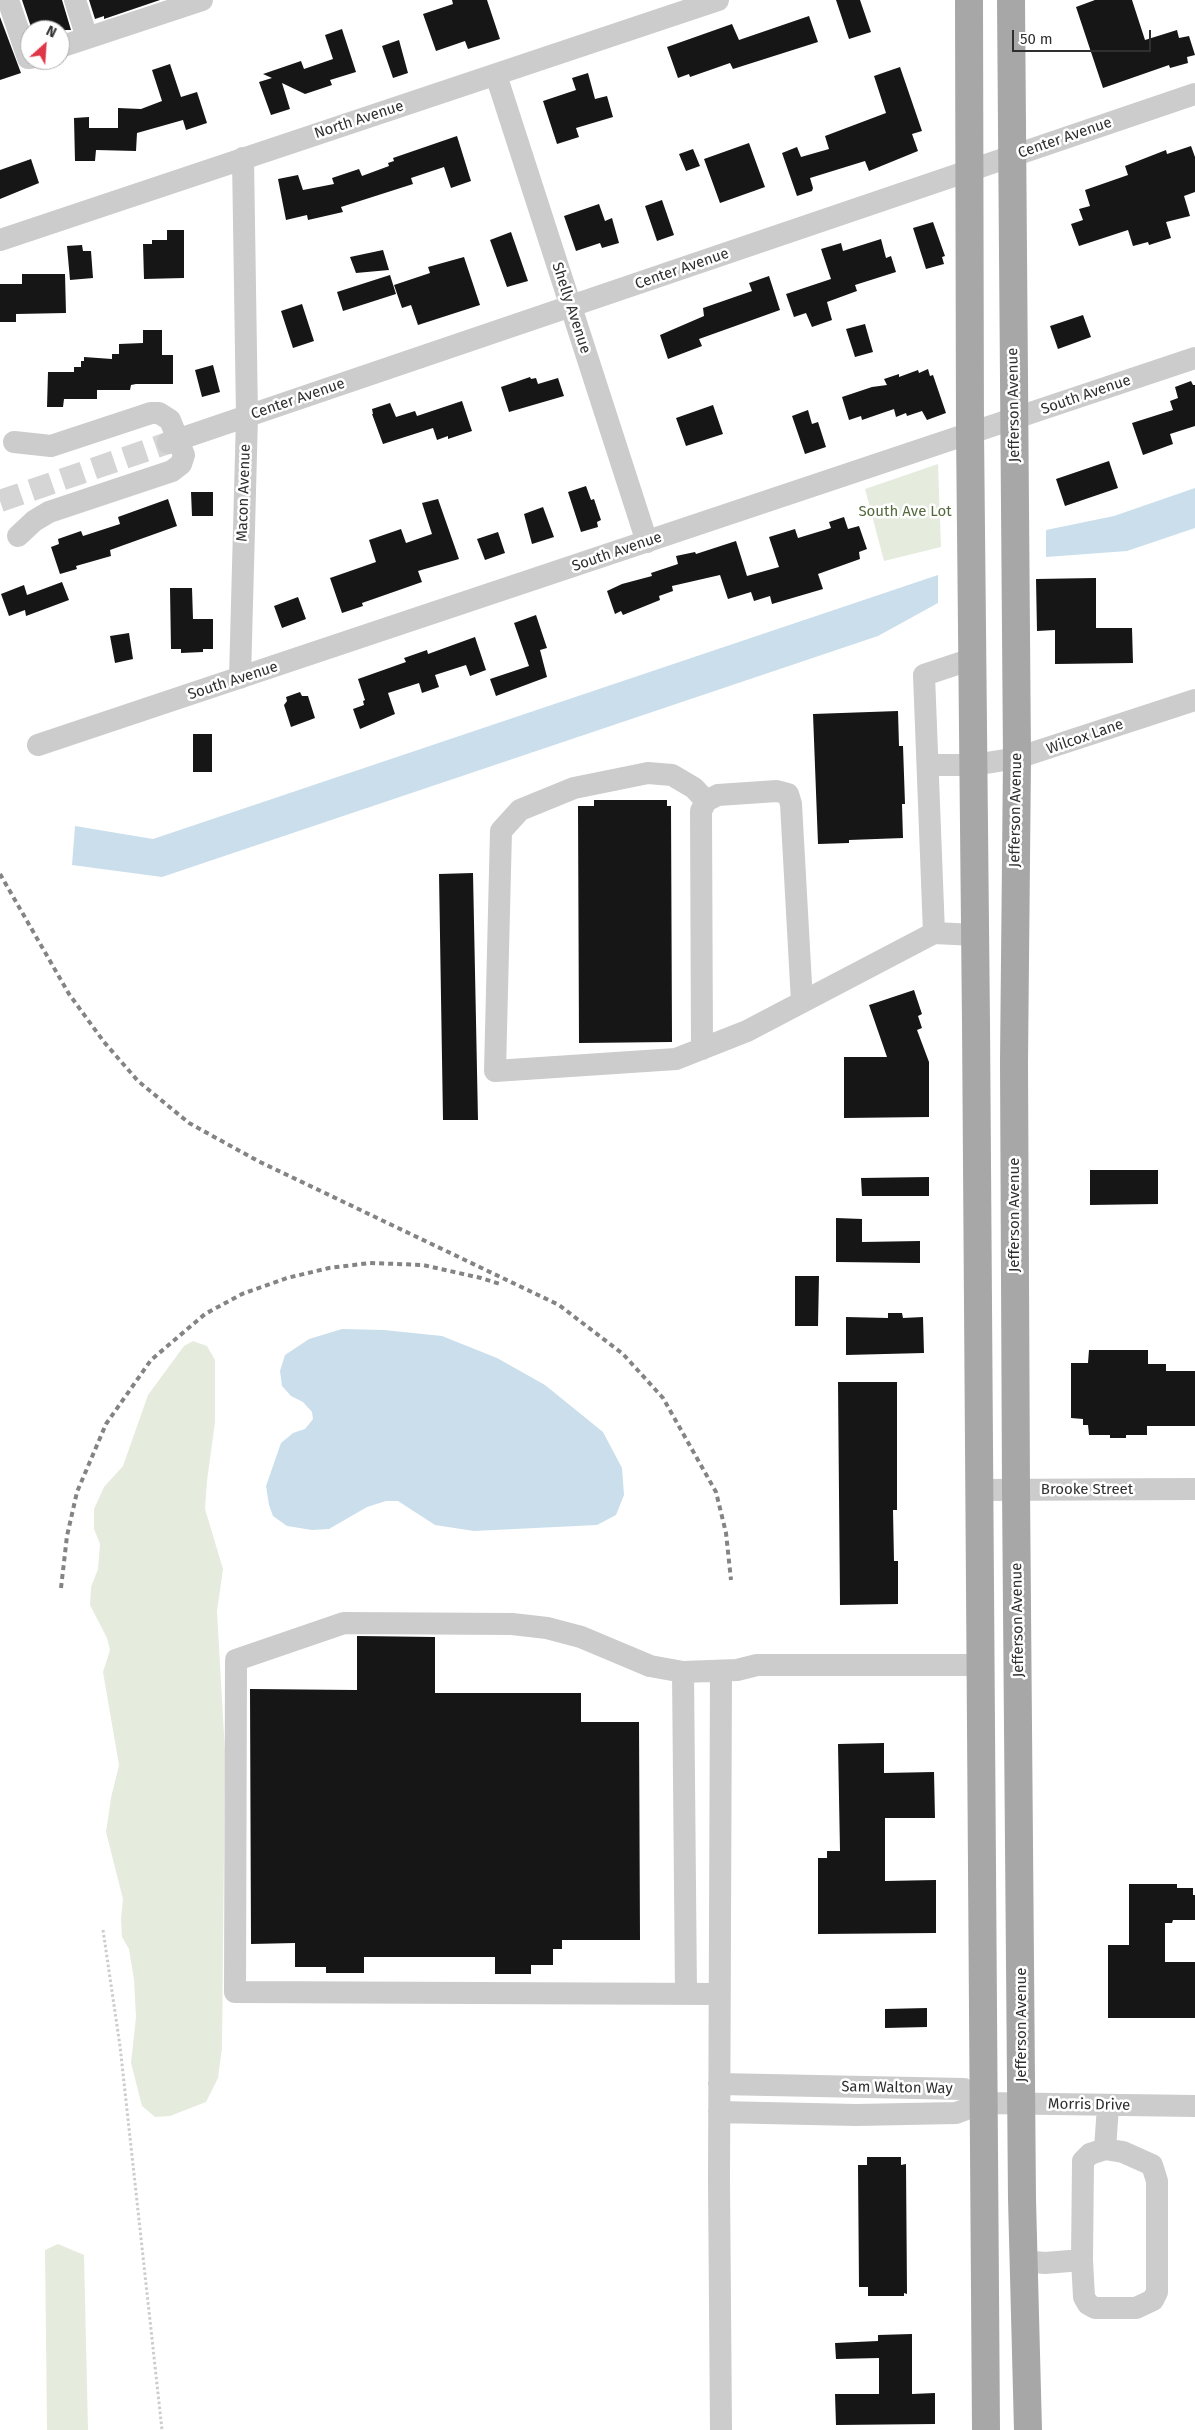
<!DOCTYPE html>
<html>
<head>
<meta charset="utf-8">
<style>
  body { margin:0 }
  #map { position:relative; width:1195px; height:2430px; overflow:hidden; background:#fff; font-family:"Fira Sans",sans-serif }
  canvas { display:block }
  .north { position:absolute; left:20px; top:20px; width:50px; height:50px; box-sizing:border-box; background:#fff; border:1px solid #acacac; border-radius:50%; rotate:26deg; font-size:14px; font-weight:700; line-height:20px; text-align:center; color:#2f2f2f }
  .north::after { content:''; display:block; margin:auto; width:18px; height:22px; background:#e03649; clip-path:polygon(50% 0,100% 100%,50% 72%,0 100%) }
  .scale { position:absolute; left:1012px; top:30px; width:139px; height:22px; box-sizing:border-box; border:2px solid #2f2f2f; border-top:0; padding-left:6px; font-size:15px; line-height:18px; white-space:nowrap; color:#2f2f2f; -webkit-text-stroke:4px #fff; paint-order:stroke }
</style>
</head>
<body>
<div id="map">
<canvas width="1195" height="2430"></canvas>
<div class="north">N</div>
<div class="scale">50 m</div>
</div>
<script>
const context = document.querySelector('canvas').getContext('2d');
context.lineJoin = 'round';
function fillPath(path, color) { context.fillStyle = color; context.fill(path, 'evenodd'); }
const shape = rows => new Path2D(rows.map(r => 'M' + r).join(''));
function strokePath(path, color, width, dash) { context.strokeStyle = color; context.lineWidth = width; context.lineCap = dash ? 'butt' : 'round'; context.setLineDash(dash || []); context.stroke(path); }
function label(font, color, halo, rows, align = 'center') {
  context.font = font + ' "Fira Sans",sans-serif'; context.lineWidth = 5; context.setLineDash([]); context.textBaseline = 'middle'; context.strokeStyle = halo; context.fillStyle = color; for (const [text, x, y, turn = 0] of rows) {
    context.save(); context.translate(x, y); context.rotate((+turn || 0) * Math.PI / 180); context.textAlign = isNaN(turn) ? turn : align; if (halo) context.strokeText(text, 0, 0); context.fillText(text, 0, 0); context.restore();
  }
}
const green = shape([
  [938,464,941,547,884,561,865,489],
  [193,1341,207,1346,215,1360,215,1422,207,1481,205,1509,223,1569,217,1611,225,1752,222,2048,218,2078,206,2102,170,2116,155,2117,142,2106,131,2063,136,2017,134,1980,129,1949,122,1937,121,1919,123,1899,106,1832,111,1798,119,1765,103,1672,110,1650,107,1638,90,1605,91,1587,98,1569,100,1544,94,1529,94,1509,104,1487,123,1466,148,1395,184,1346],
  [58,2244,84,2255,88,2430,47,2430,45,2250]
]);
const water = shape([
  [1195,488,1195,528,1127,551,1046,557,1046,530,1114,516],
  [938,575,938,603,878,636,162,877,72,865,75,826,153,839],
  [342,1329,384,1330,442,1336,497,1358,545,1385,603,1432,622,1468,624,1495,616,1515,597,1525,474,1531,435,1525,398,1501,386,1501,367,1507,329,1529,312,1530,287,1526,273,1516,269,1505,266,1486,281,1443,293,1433,305,1429,313,1419,312,1412,303,1402,291,1396,282,1386,280,1371,285,1355,309,1339]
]);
const building = shape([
  [22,0,62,0,71,30,32,30],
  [89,0,160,0,104,19,104,16,95,19],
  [452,0,487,0,500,39,468,49,465,41,436,51,423,14,453,4],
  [836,0,860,0,871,32,849,39],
  [1095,0,1132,0,1145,40,1177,30,1179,38,1189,36,1195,55,1187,57,1188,63,1170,68,1169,65,1103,88,1076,7],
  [809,16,818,42,733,69,730,63,690,77,689,74,678,78,667,47,732,24,739,40],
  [0,17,21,73,0,80],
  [342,29,356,72,330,80,332,85,305,94,282,83,290,109,271,115,259,82,272,78,263,74,301,61,304,69,333,59,325,35],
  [399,40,408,73,393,78,382,46],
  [170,64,181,97,197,92,207,123,186,130,183,120,137,133,136,151,96,150,95,161,75,161,74,118,89,117,89,128,118,128,118,108,141,109,162,101,152,70],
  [900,67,922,131,912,134,918,151,869,171,865,161,810,178,813,188,812,191,797,196,782,153,797,147,801,157,829,149,825,136,886,113,874,76],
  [588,73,595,99,607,96,613,117,576,128,579,137,557,144,543,101,576,90,572,78],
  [457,136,471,181,451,188,444,167,411,178,413,184,341,207,343,212,308,220,307,215,286,220,278,179,298,175,303,190,334,184,332,178,359,169,362,176,389,166,388,163,394,161,393,158],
  [749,143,765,187,720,203,704,159],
  [1191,146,1195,157,1195,192,1184,196,1190,216,1166,222,1171,238,1149,245,1148,242,1133,246,1128,230,1079,246,1071,224,1083,220,1079,209,1090,206,1085,190,1128,175,1125,166,1166,150,1167,154],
  [693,149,700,166,686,171,679,154],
  [31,159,39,183,0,199,0,170],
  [662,200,674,235,657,241,645,206],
  [599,204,605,221,612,218,619,243,602,248,600,243,576,251,564,216],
  [933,222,945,256,942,257,944,264,926,269,913,228],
  [167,230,184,230,184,278,144,279,143,244,152,244,152,240,167,240],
  [511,232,528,281,507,287,490,240],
  [881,239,886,258,891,256,896,272,855,285,857,291,827,302,832,320,812,327,806,313,794,317,786,294,831,279,821,249,841,243,843,251],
  [82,245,83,251,91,251,93,278,70,280,67,246],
  [383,250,389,270,356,273,350,257],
  [464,257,480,305,418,325,411,305,402,308,394,285,430,273,428,267],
  [22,274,65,274,66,313,16,314,16,322,0,322,0,284,22,284],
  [390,275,396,294,343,311,337,292],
  [769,276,780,310,699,339,702,346,668,359,660,335,704,316,703,308,752,291,749,283],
  [302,304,314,341,293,348,281,311],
  [1083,315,1091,337,1058,349,1050,326],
  [865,324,873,352,855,357,846,329],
  [143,330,162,330,162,355,173,355,173,384,136,384,131,385,130,390,97,390,97,399,64,399,63,407,47,407,48,372,74,372,74,367,81,367,81,361,84,361,84,357,112,359,112,354,119,354,119,344,143,343],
  [213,365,220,392,202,397,195,370],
  [928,369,930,376,933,375,946,413,927,420,922,411,907,416,906,413,896,417,894,409,862,420,861,416,849,420,842,397,872,387,887,385,884,379,899,374,899,377,918,370,919,373],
  [530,377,531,379,536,378,538,384,558,378,564,396,509,412,501,387],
  [1191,381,1193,385,1195,385,1195,426,1170,434,1173,444,1143,455,1132,423,1173,410,1170,401,1178,398,1175,387],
  [462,401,472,431,448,439,448,436,437,440,433,428,383,444,372,414,373,414,372,409,390,403,396,417,415,411,417,416],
  [713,405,723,434,686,446,676,418],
  [808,410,812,424,818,422,826,447,805,454,792,416],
  [1109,461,1118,488,1065,506,1056,479],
  [586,486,591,500,594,499,601,520,597,522,598,527,581,532,568,492],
  [191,492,213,492,213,516,192,516],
  [168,499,177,526,110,550,111,556,76,566,77,569,60,574,51,547,59,544,58,539,81,531,83,536,120,524,118,517],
  [438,499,459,559,418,571,422,582,362,603,363,606,342,613,330,578,376,562,369,540,401,529,406,543,432,534,422,503],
  [543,507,554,537,532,544,524,514],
  [844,517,848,529,859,526,867,549,859,552,860,559,818,574,823,589,772,604,770,596,754,601,751,592,728,599,720,575,672,586,673,591,659,596,660,600,623,615,621,611,615,614,607,591,622,584,652,576,651,573,678,564,676,556,695,552,696,554,736,541,747,576,779,567,769,537,795,529,798,538,831,528,829,522],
  [498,532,505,553,485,560,477,539],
  [1096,578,1096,628,1132,628,1133,663,1055,664,1055,630,1037,631,1036,579],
  [62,582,69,600,26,616,25,610,9,616,1,594,24,585,27,595],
  [170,588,192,588,193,619,213,619,213,649,203,649,203,652,181,653,181,649,171,649],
  [298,597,306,619,282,628,274,606],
  [536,615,547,648,540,650,547,677,496,696,490,679,529,666,514,623],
  [129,633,133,659,115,663,110,636],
  [475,637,486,670,470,676,466,665,435,675,439,687,422,693,419,683,388,693,395,714,360,729,353,709,364,705,363,701,365,700,358,679,406,662,404,658,427,650,428,654],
  [300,692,302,696,308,696,315,718,291,727,284,705,287,701,286,697],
  [898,711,899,746,903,746,905,804,902,804,903,838,849,840,849,843,818,844,813,714],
  [193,734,212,734,212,772,193,772],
  [594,800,667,800,667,806,671,806,672,1042,579,1043,578,806,594,806],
  [473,873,478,1120,443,1120,439,874],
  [914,990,922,1014,918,1016,922,1028,917,1030,929,1062,929,1117,844,1118,844,1057,887,1057,869,1005],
  [1090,1170,1158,1170,1158,1204,1090,1205],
  [929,1177,929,1196,862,1196,861,1178],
  [836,1218,862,1219,862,1242,920,1241,920,1263,836,1262],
  [795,1276,819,1276,818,1326,795,1326],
  [888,1313,902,1313,903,1318,923,1317,924,1353,846,1355,846,1317,888,1318],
  [1089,1350,1148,1350,1148,1364,1166,1364,1166,1371,1195,1371,1195,1426,1147,1426,1147,1435,1126,1435,1126,1438,1110,1438,1110,1435,1089,1435,1088,1425,1083,1425,1083,1419,1071,1418,1071,1363,1088,1363],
  [838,1382,897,1382,897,1510,893,1510,894,1561,898,1561,898,1604,840,1605],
  [357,1636,435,1637,435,1693,581,1693,581,1722,639,1722,640,1940,562,1940,562,1949,553,1949,553,1965,531,1965,531,1974,495,1974,495,1957,364,1957,364,1973,326,1973,326,1967,295,1967,295,1943,251,1944,250,1689,357,1690],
  [884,1743,884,1773,934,1772,935,1818,885,1818,885,1881,936,1880,936,1933,818,1934,818,1858,827,1858,827,1851,840,1851,838,1744],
  [1129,1884,1177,1884,1177,1888,1193,1888,1193,1895,1195,1895,1195,1920,1173,1920,1172,1923,1165,1923,1165,1962,1195,1962,1195,2018,1108,2018,1108,1945,1129,1945],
  [927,2008,927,2027,885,2028,885,2009],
  [867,2157,901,2157,901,2165,906,2164,907,2294,904,2293,904,2296,868,2296,868,2287,859,2287,858,2165,867,2165],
  [912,2334,912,2394,935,2393,935,2424,836,2425,835,2394,879,2394,879,2358,836,2359,835,2343,878,2341,878,2335]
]);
const minorTunnel = shape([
  [0,501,168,443]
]);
const path = shape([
  [103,1930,120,2046,162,2430]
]);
const minor = shape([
  [8,0,28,58,30,58],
  [75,0,87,38],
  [60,47,202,0],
  [496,75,647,542],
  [0,240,718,0],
  [14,442,51,446,151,413,159,413,170,420,184,455,181,464,172,471,49,512,34,521,18,536],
  [168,443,1195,94],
  [972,659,924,675,934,933,975,935],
  [240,678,247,417,243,158],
  [38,745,1195,358],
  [929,765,974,765,1017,758,1195,700],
  [706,801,694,788,672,775,648,773,574,788,520,810,501,831,495,1071,676,1059,747,1031,934,933],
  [702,1049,701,811,706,801,718,795,777,791,788,794,791,804,802,1002],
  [979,1490,1195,1489],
  [721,1671,719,2180,721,2430],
  [683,1672,686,1993],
  [719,1994,235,1992,236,1660,344,1623,512,1624,547,1628,581,1637,650,1666,683,1672,737,1670,757,1665,980,1665],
  [719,2084,964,2089,983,2103],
  [719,2112,856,2115,956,2113,983,2103,1195,2106],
  [1082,2260,1084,2297,1088,2304,1095,2308,1136,2308,1153,2300,1157,2292,1157,2181,1152,2165,1123,2152,1105,2149],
  [1023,2261,1045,2263,1082,2260,1083,2161,1090,2154,1105,2149,1108,2106]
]);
const major = shape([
  [969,0,970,432,976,1023,986,2430],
  [1011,0,1017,758,1014,1062,1016,1490,1022,2199,1028,2430]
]);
const rail = shape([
  [0,874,69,994,104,1042,138,1081,189,1123,258,1161,559,1305,623,1354,663,1398,716,1492,726,1533,731,1580],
  [61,1588,67,1536,77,1492,106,1424,151,1360,205,1314,242,1294,287,1278,329,1268,370,1263,423,1265,481,1278,500,1284]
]);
const streetNames = [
  ["North Avenue",359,120,-18],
  ["Center Avenue",1065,138,-19],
  ["Center Avenue",682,269,-19],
  ["Shelly Avenue",571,308,72],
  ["South Avenue",1086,395,-19],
  ["Center Avenue",298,399,-19],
  ["Jefferson Avenue",1014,405,-91],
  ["Macon Avenue",244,493,-88],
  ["South Avenue",617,552,-19],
  ["South Avenue",233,681,-18],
  ["Wilcox Lane",1085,737,-19],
  ["Jefferson Avenue",1016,810,-89],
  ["Jefferson Avenue",1015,1215,-90],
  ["Brooke Street",1087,1490],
  ["Jefferson Avenue",1018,1620,-91],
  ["Jefferson Avenue",1022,2025,-90],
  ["Sam Walton Way",897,2088,1],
  ["Morris Drive",1089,2105,1]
];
const parkNames = [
  ["South Ave Lot",905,512]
];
fillPath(green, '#e5ecdd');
fillPath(water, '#cadfeb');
fillPath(building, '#161616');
strokePath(minorTunnel, '#d5d5d5', 22, [22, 11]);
strokePath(path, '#ccc', 3, [2.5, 2.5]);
strokePath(minor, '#ccc', 22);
strokePath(major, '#a7a7a7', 28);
strokePath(rail, '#848484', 4, [5, 4]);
label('15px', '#2f2f2f', '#fff', streetNames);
label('15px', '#54693d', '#fff', parkNames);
</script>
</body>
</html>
